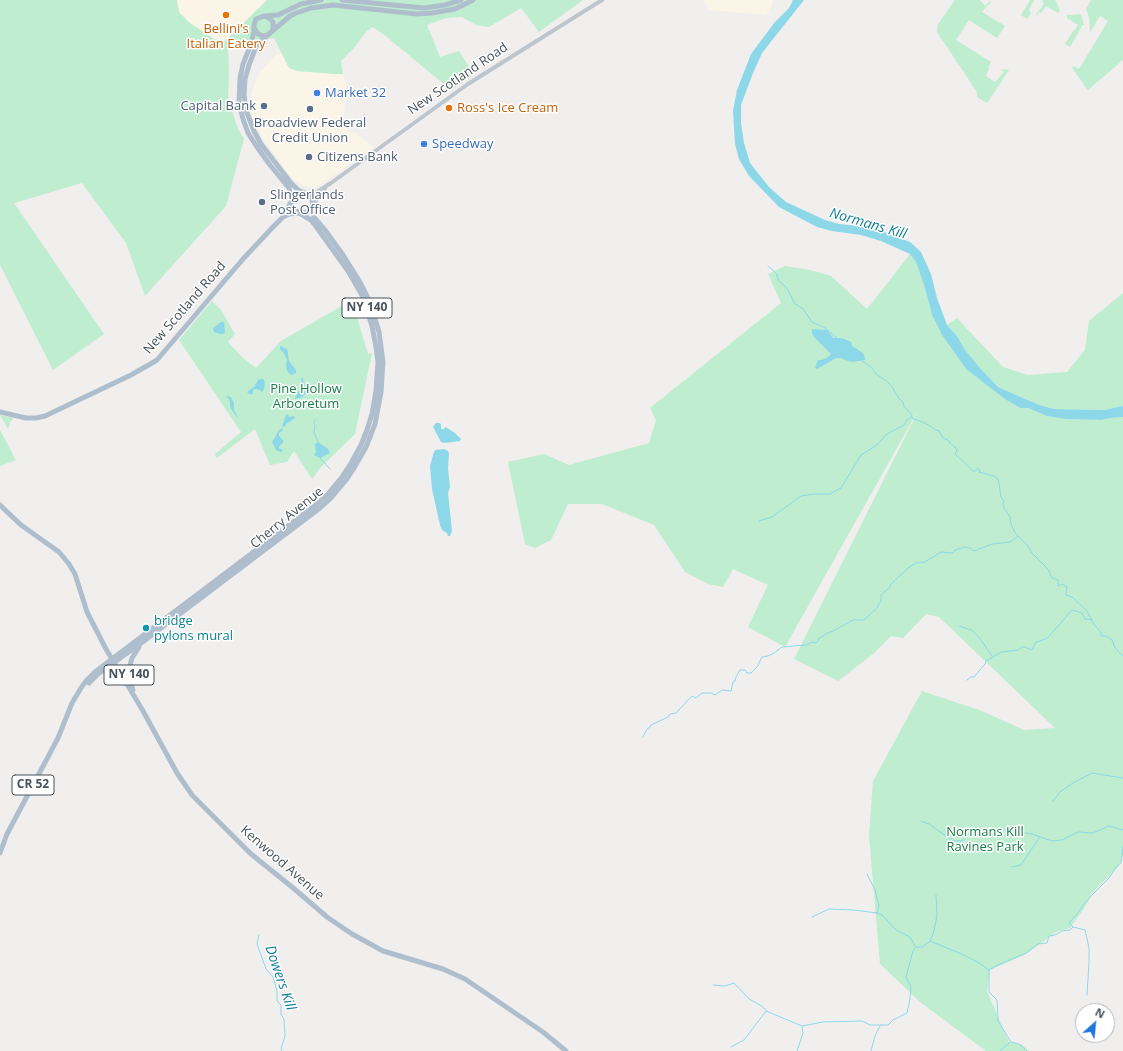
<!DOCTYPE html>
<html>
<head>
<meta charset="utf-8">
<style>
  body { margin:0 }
  #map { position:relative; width:1123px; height:1051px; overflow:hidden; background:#f1eeee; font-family:"Open Sans",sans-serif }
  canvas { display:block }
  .north { position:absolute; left:1075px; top:1003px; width:40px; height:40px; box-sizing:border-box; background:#fff; border:1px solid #b5babd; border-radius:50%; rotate:27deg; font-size:11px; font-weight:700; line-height:16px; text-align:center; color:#47525b }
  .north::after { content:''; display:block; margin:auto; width:14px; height:18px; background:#1e76db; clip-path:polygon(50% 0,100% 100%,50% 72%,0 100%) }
</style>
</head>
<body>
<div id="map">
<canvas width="1123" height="1051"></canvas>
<div class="north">N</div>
</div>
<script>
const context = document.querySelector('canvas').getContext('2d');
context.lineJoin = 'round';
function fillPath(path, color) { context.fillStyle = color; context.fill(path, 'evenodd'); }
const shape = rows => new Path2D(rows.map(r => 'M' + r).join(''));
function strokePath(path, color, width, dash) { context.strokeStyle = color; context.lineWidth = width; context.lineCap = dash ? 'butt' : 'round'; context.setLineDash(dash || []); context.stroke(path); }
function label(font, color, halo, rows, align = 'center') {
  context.font = font + ' "Open Sans",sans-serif'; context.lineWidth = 3; context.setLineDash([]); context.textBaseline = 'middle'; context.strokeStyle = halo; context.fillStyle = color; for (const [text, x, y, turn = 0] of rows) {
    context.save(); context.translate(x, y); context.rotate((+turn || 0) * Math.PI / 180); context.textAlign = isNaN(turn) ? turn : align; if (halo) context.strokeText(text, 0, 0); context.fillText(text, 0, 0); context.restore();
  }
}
const commercial = shape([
  [177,0,267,0,222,44,190,23,179,12],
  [703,0,773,0,771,8,766,15,709,10],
  [281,53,289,68,297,71,335,74,343,74,347,85,344,114,342,119,348,132,357,134,374,147,322,184,315,188,303,186,294,180,287,172,263,139,251,114,251,94,259,73,277,54]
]);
const green = shape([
  [0,0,177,0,179,12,190,23,222,44,267,0,583,0,539,32,521,8,489,27,476,25,462,17,446,18,427,25,440,57,459,51,474,75,451,90,382,33,372,27,366,32,353,49,341,61,343,74,335,74,297,71,289,68,274,38,228,46,229,76,228,99,238,129,244,139,226,206,145,296,126,243,82,183,14,203,104,334,53,370,0,265],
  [955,0,980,0,985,6,990,1,991,3,986,7,982,12,1005,26,997,38,969,20,956,40,991,62,988,67,989,68,986,76,995,82,1004,72,1001,69,1009,70,987,103,977,97,977,92,937,32,938,24],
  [1030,0,1034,0,1029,10,1031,13,1027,19,1021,15],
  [1044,0,1055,0,1060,10,1058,13,1046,6,1041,13,1039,12,1036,17,1037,13,1044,4,1042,1],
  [1091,0,1123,0,1123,60,1088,90,1072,68,1073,66,1079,69,1108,21,1100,16,1090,32,1090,30,1089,17,1086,9],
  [1081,14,1084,25,1082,25,1081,28,1070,47,1065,44,1073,31,1074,31,1078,25,1067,18,1067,15],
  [910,254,916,262,925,288,932,315,942,335,966,369,1019,408,1028,408,1048,416,1066,419,1102,420,1110,418,1123,417,1123,855,1118,867,1090,895,1091,896,1085,907,1070,928,1056,932,1026,954,990,970,987,991,1009,1042,1022,1045,1029,1051,986,1051,920,1002,880,964,869,835,873,781,922,691,982,711,1024,730,1055,728,939,617,926,614,903,638,891,636,873,654,838,681,794,659,920,407,785,647,748,627,768,585,733,569,723,587,708,584,685,572,654,525,602,504,568,504,551,540,535,548,525,544,508,462,544,454,569,465,649,443,656,420,650,408,781,303,768,274,785,266,810,270,831,276,867,309],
  [1123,293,1123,406,1104,410,1054,409,1039,405,998,387,980,368,964,350,957,336,947,325,957,318,1003,367,1028,375,1067,372,1085,350,1089,321],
  [352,300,368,354,372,353,355,434,321,467,312,479,294,451,287,462,270,465,255,429,217,458,215,454,241,432,179,340,212,301,221,310,235,334,228,342,243,358,256,368,281,341],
  [0,415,14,418,11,421,8,429],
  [0,430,16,460,0,466]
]);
const water = shape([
  [793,0,804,0,762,53,753,73,741,105,741,123,744,143,750,163,769,187,786,202,825,220,839,224,860,226,881,231,910,242,921,252,931,274,937,298,947,325,957,336,965,350,980,368,998,387,1039,405,1054,409,1104,410,1123,406,1123,417,1110,418,1102,420,1066,419,1047,416,1028,408,1020,408,1005,399,966,369,942,335,932,315,925,288,916,262,910,254,881,241,861,235,832,231,817,227,779,207,749,176,739,159,735,144,734,128,733,110,737,90,751,54,775,22,789,8],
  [221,322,224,322,225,332,224,334,220,334,214,332,213,328],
  [812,329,827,330,833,338,842,338,851,342,852,346,863,353,865,358,865,360,852,362,848,361,841,358,836,358,817,369,815,368,818,360,822,360,828,357,831,354,815,338,812,333],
  [280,346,281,346,287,349,288,352,288,355,289,361,296,370,296,373,292,375,290,374,287,371,286,364,287,360,284,353,280,349],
  [302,377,305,386,305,390,306,394,300,398,298,398,296,399,295,398,302,385,301,378],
  [260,379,263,379,265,382,264,389,262,392,260,390,255,389,253,390,253,394,249,394,247,392,254,387,258,380],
  [227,396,231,397,234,403,234,410,238,418,236,416,230,407,230,403,229,399,226,397],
  [288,414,289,417,294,416,295,418,286,424,285,427,282,426,286,415],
  [436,423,440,423,441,425,441,429,444,429,445,427,447,428,455,433,461,439,460,441,445,443,441,442,433,427],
  [282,428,283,430,279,433,279,436,283,440,283,443,280,445,279,448,283,450,281,452,276,450,272,442,279,430],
  [318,442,328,449,330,453,320,458,314,455,316,452,315,444],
  [444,449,448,451,449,454,448,469,450,487,448,493,452,531,450,536,448,536,447,533,442,530,440,525,432,489,430,466,434,452,435,450]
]);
const stream = shape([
  [768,266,776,273,779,281,785,286,789,292,794,303,803,309,812,322,825,328,837,338],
  [861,360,872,368,876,374,888,382,892,387,899,399,903,402,904,406,911,414,912,418,925,423,936,430,939,431,943,438,948,440,950,443,956,448,957,451,955,454,973,471,976,471,978,468,980,470,979,472,994,476,998,479,999,484,1001,497,1004,501,1003,504,1004,508,1010,517,1011,524,1015,533,1028,546,1032,553,1048,569,1052,578,1058,580,1058,586,1063,584,1067,587,1066,595,1072,597,1087,611,1095,626,1101,632,1101,636,1106,636,1112,640,1115,648,1123,656],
  [316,419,314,421,315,427,314,432,318,442],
  [320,458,330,469],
  [759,521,772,517,801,496,813,494,830,494,841,488,861,455,877,445,887,434,904,425,907,420,911,417],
  [959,626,972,630,981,640,992,656],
  [967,680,971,677,974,677,985,664,986,661,1001,652,1018,650,1022,647,1025,647,1032,650,1036,642,1046,639,1051,634,1072,610,1082,613,1085,619,1092,620],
  [643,737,647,729,650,727,651,725,668,717,670,714,676,713,692,696,696,698,702,693,711,693,715,695,722,690,731,691,733,682,735,681,736,677,740,670,745,670,747,673,751,673,757,667,762,657,768,656,774,653,782,647,806,645,812,642,816,643,818,641,818,639,826,634,835,630,853,620,864,620,878,607,878,604,881,602,881,595,890,587,891,584,908,568,916,563,925,562,941,552,953,553,955,550,965,547,970,548,974,551,992,544,1010,542,1017,537],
  [1053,801,1060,792,1073,783,1092,773,1123,778],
  [921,821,929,824,953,841,962,841,970,833,1005,830,1032,834,1052,841,1062,840,1078,832,1093,833,1109,826,1123,830],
  [1012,867,1021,865,1039,838],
  [867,874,875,890,879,906,877,913],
  [812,917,829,909,854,910,877,913,882,915,896,930,910,937,915,946],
  [1073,927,1085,930,1089,948,1089,963,1087,995],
  [259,935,257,944,266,969,273,977,277,991,277,1001,281,1005,281,1014,284,1019,285,1036,281,1049,282,1051],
  [930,941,934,931,937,915,936,895],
  [713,985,725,986,734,983,749,999,760,1005,766,1010],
  [731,1047,744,1040,766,1011,802,1026,823,1022,862,1021,870,1025,888,1025,893,1020,907,1013,910,999,911,987,906,977,913,951,916,947,922,947,930,941,964,955,979,963,989,970],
  [797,1051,803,1033,802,1026],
  [871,1051,875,1036,880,1026],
  [1000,1051,1010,1042],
  [1027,1051,1019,1044,1011,1042,998,1021,997,1000,989,992,989,970,996,966,1026,953,1038,944,1047,943,1049,936,1055,935,1062,931,1070,930,1073,927,1069,923,1078,913,1083,905,1092,895,1109,878,1117,866,1121,863,1123,846]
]);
const minor = shape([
  [307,194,317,192,331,183,468,84,602,0],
  [313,206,319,196,325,189]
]);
const major = shape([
  [342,0,424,8,445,5,461,0],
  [265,16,269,18,273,22,273,30],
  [254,28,258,34,263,36,268,35],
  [292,200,289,188,270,165,257,147,248,133,243,119,239,103,240,78,243,64,251,44,254,31,254,25,256,19,264,16,278,15,301,4,321,0],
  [292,201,292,205,294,209,300,213,308,212,311,210,313,206,313,203,311,197,307,194,298,190,291,183,261,144,254,131,246,110,244,95,245,79,249,65,257,44,290,16,296,13,311,8,333,5,417,14,432,13,455,9,473,0],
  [283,216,294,197,299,193,304,193],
  [0,412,26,418,36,418,45,416,131,375,152,363,157,360,243,259,273,227,283,217,289,214,299,213],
  [0,505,21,525,59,552,69,564,75,574,87,612,106,649,143,711,177,773,192,795,251,854,292,887,327,917,352,934,383,951,443,969,465,979,543,1032,566,1051],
  [89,683,98,674,144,641,320,508,331,498,346,480,354,468,366,447,375,424,381,392,383,362,379,332,370,302,360,282,343,255,325,230,314,217,312,208],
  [133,690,130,680,129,669,132,658,139,647],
  [0,853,7,834,58,738,72,703,81,688,86,681,95,672,112,659,317,504,328,494,342,477,350,465,361,445,367,430,372,414,376,391,378,362,376,347,372,326,363,297,348,271,315,225,311,220,301,214]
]);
const markers = [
  [226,15,4,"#e8710a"],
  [317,93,4,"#3f7fe0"],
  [264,106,4,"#5c6f8a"],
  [449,108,4,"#e8710a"],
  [310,109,4,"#5c6f8a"],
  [424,144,4,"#3f7fe0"],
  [309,157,4,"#5c6f8a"],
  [262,202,4,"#5c6f8a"],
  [146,628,4,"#0f9aa8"]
];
const shields = [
  [367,308,50],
  [129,675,50],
  [33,785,42]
];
const shieldNames = [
  ["NY 140",367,308],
  ["NY 140",129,675],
  ["CR 52",33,785]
];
const foodNames = [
  ["Bellini’s",226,29],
  ["Italian Eatery",226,44],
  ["Ross's Ice Cream",457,108,"left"]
];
const streetNames = [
  ["New Scotland Road",458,79,-34],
  ["New Scotland Road",185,308,-49],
  ["Cherry Avenue",287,518,-39],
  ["Kenwood Avenue",282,863,41]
];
const shopNames = [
  ["Market 32",325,93],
  ["Speedway",432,144]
];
const serviceNames = [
  ["Capital Bank",256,106,"right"],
  ["Broadview Federal",310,123,"center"],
  ["Credit Union",310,138,"center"],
  ["Citizens Bank",317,157],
  ["Slingerlands",270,195],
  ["Post Office",270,210]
];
const parkNames = [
  ["Pine Hollow",306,389],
  ["Arboretum",306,404],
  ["Normans Kill",985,832],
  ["Ravines Park",985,847]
];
const cultureNames = [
  ["bridge",154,621],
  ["pylons mural",154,636]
];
const waterNames = [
  ["Normans Kill",868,224,16],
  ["Dowers Kill",280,978,71]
];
fillPath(commercial, '#fbf5e8');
fillPath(green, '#beedcf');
fillPath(water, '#8cd8e9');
strokePath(stream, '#8cd8e9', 1);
strokePath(minor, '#bdc6cd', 4);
strokePath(major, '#afbecc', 5);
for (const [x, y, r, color] of markers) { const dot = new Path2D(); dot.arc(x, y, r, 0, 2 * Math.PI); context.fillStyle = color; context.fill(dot); strokePath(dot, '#fff', 1.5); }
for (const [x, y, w] of shields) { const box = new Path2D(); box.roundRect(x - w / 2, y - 10, w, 20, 3); context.fillStyle = '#fff'; context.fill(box); strokePath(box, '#47525b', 1); }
label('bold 12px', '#47525b', null, shieldNames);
label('13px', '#c56008', '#fff', foodNames);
label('13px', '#47525b', '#fff', streetNames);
label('13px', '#366cbe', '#fff', shopNames, 'left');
label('13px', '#4e5e75', '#fff', serviceNames, 'left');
label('13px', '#1a7b48', '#fff', parkNames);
label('13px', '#0d838f', '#fff', cultureNames, 'left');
label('italic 14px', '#107e96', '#fff', waterNames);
</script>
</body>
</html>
